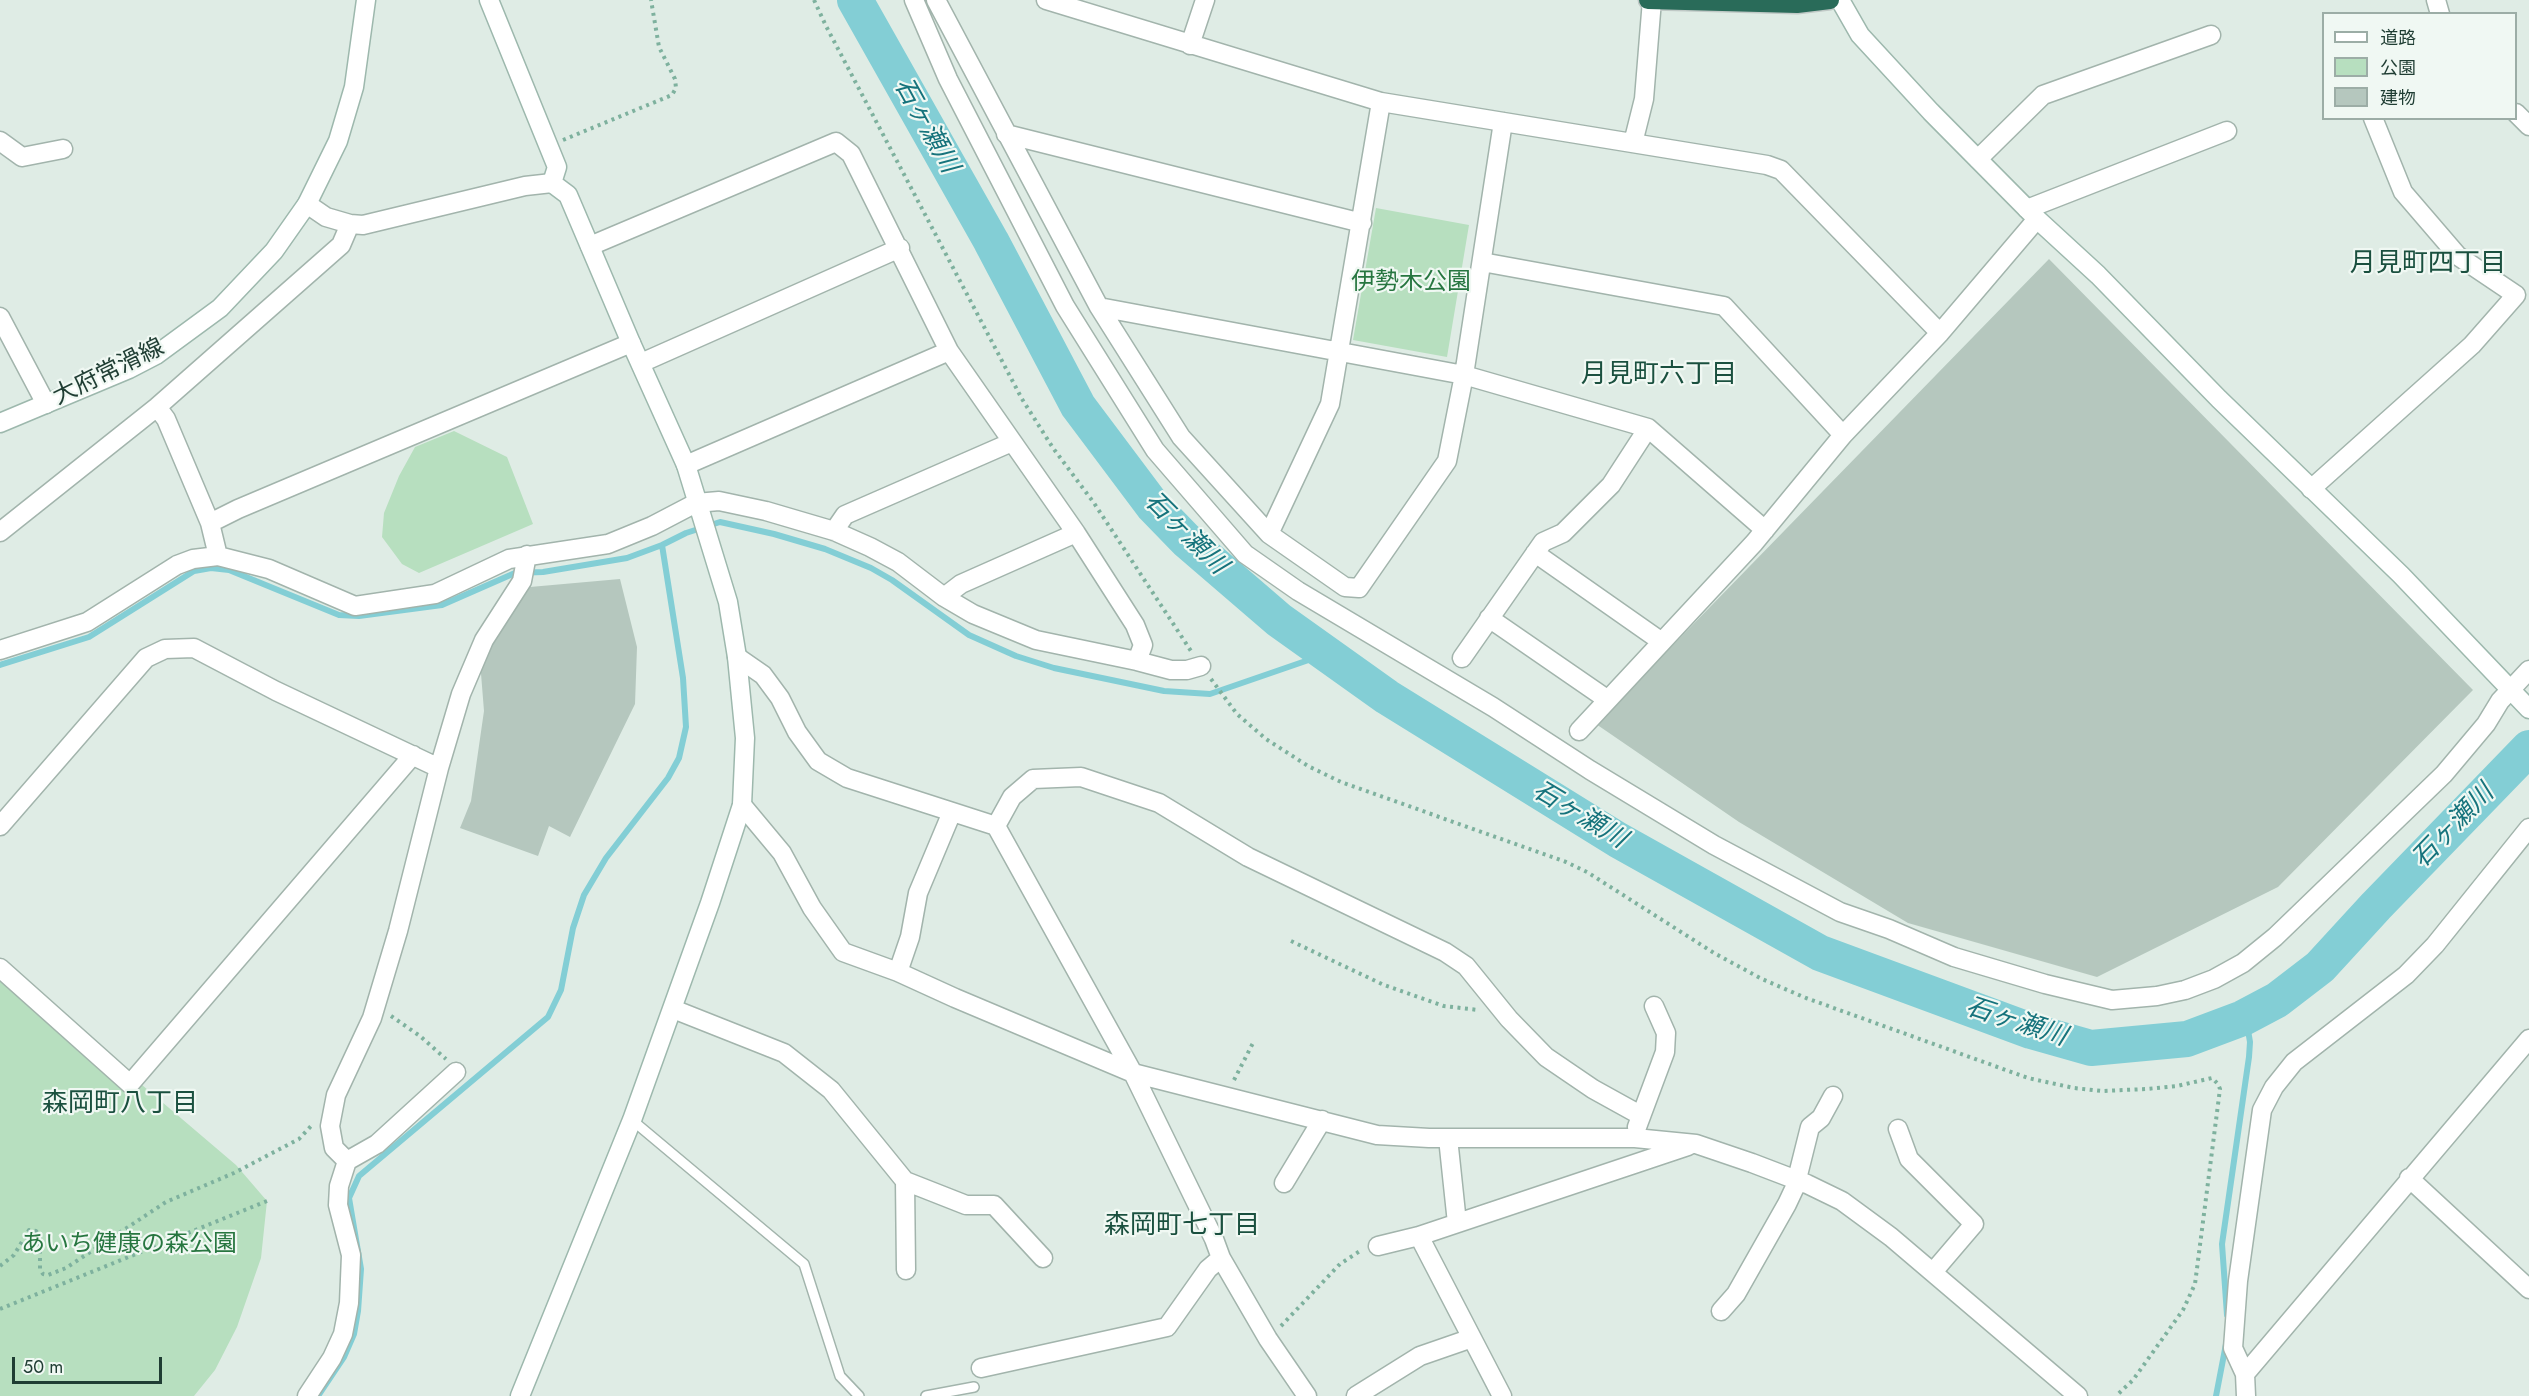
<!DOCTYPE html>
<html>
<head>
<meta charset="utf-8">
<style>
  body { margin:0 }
  #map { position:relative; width:2529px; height:1396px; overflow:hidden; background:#dfece5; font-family:Jost,"Noto Sans JP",sans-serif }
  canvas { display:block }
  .legend { position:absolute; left:2322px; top:12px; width:195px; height:108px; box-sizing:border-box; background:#f0f8f3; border:2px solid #9cada6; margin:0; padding:8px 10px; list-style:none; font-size:18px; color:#1f3d33 }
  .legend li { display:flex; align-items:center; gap:12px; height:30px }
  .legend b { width:30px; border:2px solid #9cada6 }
  .scale { position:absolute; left:12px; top:1357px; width:150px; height:27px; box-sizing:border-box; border:3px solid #1f3d33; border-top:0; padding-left:8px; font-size:18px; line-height:21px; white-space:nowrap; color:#1f3d33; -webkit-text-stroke:4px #f0f8f3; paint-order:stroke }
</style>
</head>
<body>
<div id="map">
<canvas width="2529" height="1396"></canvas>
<ul class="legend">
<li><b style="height:8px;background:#fff"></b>道路</li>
<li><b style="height:16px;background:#b7dfbf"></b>公園</li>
<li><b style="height:16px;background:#b5c7be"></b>建物</li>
</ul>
<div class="scale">50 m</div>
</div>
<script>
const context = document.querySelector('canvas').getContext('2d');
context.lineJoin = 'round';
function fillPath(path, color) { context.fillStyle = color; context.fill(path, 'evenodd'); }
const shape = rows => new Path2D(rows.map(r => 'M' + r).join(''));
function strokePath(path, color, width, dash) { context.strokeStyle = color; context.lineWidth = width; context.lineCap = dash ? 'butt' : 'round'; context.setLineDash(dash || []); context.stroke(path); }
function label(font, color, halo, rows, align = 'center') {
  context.font = font + ' Jost,"Noto Sans JP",sans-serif'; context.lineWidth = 4.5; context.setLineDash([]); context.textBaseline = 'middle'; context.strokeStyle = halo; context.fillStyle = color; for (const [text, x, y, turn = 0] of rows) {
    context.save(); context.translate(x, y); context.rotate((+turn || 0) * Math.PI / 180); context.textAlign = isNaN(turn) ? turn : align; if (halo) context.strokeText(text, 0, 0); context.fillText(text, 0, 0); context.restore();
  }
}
const green = shape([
  [1376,208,1469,225,1447,357,1353,340],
  [454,431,507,457,533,524,419,573,402,564,382,537,384,513,399,476,415,447],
  [0,964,236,1165,267,1201,261,1258,237,1327,215,1370,194,1396,0,1396]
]);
const stream = shape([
  [0,665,89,637,194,571,211,568,229,570,339,615,359,616,442,605,515,573,543,572,627,558,662,545,686,533,720,522,774,534,825,549,871,568,892,580,969,635,1016,656,1054,668,1164,691,1210,694,1326,654],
  [2227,1315,2222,1244,2249,1057,2250,1042,2247,1024,2243,1018],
  [318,1396,344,1357,354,1334,358,1311,361,1269,349,1198,359,1176,548,1017,561,990,573,928,584,895,606,858,668,778,679,758,686,727,683,678,662,545],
  [2216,1396,2226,1344]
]);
const river = shape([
  [855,0,991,241,1078,406,1153,506,1186,540,1279,620,1387,697,1618,840,1820,953,2031,1031,2091,1048,2187,1039,2243,1018,2277,1000,2320,967,2376,906,2529,748]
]);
const building = shape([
  [2049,259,2473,690,2278,887,2097,977,1908,923,1739,822,1596,724],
  [620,579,637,647,635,704,570,837,549,826,538,856,460,828,471,801,484,711,480,661,530,587]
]);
const path = shape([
  [814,0,826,26,1022,399,1053,448,1094,503,1191,651],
  [563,140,672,95,676,88,675,79,659,47,651,0],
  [1211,679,1237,714,1266,739,1308,766,1341,782,1566,862,1587,872,1714,953,1762,979,1806,998,2028,1078,2074,1088,2102,1091,2146,1089,2177,1086,2212,1078,2218,1084,2220,1089,2195,1284,2183,1310,2133,1380,2116,1396],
  [1291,941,1384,985,1444,1006,1478,1010],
  [391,1016,420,1036,446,1059],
  [1234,1080,1254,1041],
  [0,1266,14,1255,29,1230,36,1231,40,1236,40,1269,43,1274,48,1275,66,1268,166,1202,234,1173,299,1139,311,1126],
  [0,1309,267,1201],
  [1281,1326,1340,1264,1360,1251]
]);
const lane = shape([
  [632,1120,804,1264,840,1376,859,1396],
  [926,1396,974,1387]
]);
const street = shape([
  [914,0,948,79,1065,306,1155,450,1245,554,1298,591,1493,707,1590,770,1714,845,1840,912,1889,929,1954,957,2045,984,2112,1000,2157,996,2185,990,2214,979,2243,963,2275,937,2444,774,2486,724,2500,701,2529,670],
  [936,0,1099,307,1181,437,1269,534,1345,587,1359,588,1447,461,1464,375,1503,122],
  [1046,0,1381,102,1767,165,1781,170,1940,333],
  [2436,0,2440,14],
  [1190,45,1205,0],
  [2516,113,2529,126],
  [1006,134,1362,223],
  [0,141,22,157,63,149],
  [1633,143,1644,99,1652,0],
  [1978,159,2043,95,2211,35],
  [307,204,326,217,350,224,363,225,525,186,552,183],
  [2027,209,2227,131],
  [1482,262,1724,306,1843,435],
  [1099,307,1464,375,1648,428,1765,530],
  [0,317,46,404],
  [641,363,900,248],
  [157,407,166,419,210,523,218,556,269,569,355,606,435,594,509,559,608,544,652,526,696,503,719,501,766,511,834,531,870,547,898,562,944,597,973,614,1036,640,1137,661,1143,645,1135,625,1076,533,949,351,851,154,836,142,590,246],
  [686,465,949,351],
  [2311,489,2472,345,2516,295,2458,256,2403,192,2373,118],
  [210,523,238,509,631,343],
  [834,531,845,515,1012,442],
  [0,532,157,407,341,245,350,224],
  [1269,534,1330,404,1381,102],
  [1535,553,1662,642],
  [944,597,961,584,1076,533],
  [1489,618,1608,700],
  [0,650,87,622,177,565,193,559,218,556],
  [737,657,763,675,780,698,797,732,818,761,847,778,996,826,1133,1073,1214,1239,1221,1258,1268,1339,1307,1396],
  [1462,658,1543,542,1563,533,1611,485,1648,428],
  [1137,661,1171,670,1187,670,1201,666],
  [1579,731,1754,543,1843,435,1940,333,2037,219],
  [742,805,782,853,812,908,843,952,898,972,955,998,1133,1073,1377,1135,1429,1138,1635,1138,1696,1144,1752,1163,1807,1184,1842,1201,1891,1237,2078,1396],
  [0,826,146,658,165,649,194,648,276,691,439,768],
  [996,826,1012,797,1033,779,1081,777,1159,803,1248,857,1445,952,1466,966,1509,1019,1546,1057,1593,1089,1640,1115],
  [0,968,130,1084,413,755],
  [898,972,910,937,918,893,952,812],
  [673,1009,784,1053,831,1090,905,1181,966,1205,994,1205,1043,1258],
  [1637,1127,1665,1052,1666,1033,1654,1006],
  [1898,1129,1909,1159,1974,1224,1933,1272],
  [1448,1138,1457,1223],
  [347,1161,377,1144,456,1072],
  [2409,1178,2529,1289],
  [905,1181,906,1270],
  [1284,1183,1322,1120],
  [1419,1236,1502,1396],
  [1378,1246,1419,1236,1688,1146],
  [1721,1311,1736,1294,1787,1204,1795,1187,1810,1127,1821,1118,1833,1096],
  [981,1368,1167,1327,1208,1269,1221,1258],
  [2245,1374,2529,1039],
  [307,1396,332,1358,343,1334,349,1303,351,1255,338,1205,339,1186,347,1161,334,1148,330,1126,336,1095,372,1018,398,931,439,768,461,694,484,640,522,581,527,555],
  [1356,1396,1420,1356,1472,1338],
  [2246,1396,2245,1374,2233,1348,2238,1281,2262,1110,2274,1087,2294,1062,2406,975,2435,945,2529,828]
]);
const secondary = shape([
  [489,0,557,167,552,183,568,195,631,343,686,465,728,602,737,657,745,738,742,805,710,903,632,1120,520,1396],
  [1840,0,1860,35,1931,112,2037,219,2098,275,2219,399,2401,575,2529,709],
  [0,423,129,369,156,355,220,308,274,251,307,204,338,141,354,87,366,0]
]);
const highway = shape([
  [1648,0,1797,4,1830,0]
]);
const parkNames = [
  ["伊勢木公園",1411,283],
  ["あいち健康の森公園",129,1245]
];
const streetNames = [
  ["大府常滑線",109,373,-26]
];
const waterNames = [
  ["石ヶ瀬川",925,126,61],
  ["石ヶ瀬川",1185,534,45],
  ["石ヶ瀬川",1579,816,31],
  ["石ヶ瀬川",2454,827,-46],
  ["石ヶ瀬川",2016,1023,18]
];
const neighbourhoodNames = [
  ["月見町四丁目",2428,265],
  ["月見町六丁目",1659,376],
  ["森岡町八丁目",120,1105],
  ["森岡町七丁目",1182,1227]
];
fillPath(green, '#b7dfbf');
strokePath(stream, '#83ced5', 6);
strokePath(river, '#83ced5', 36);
fillPath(building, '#b5c7be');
strokePath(lane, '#a2b4ac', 12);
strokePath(street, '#a2b4ac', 21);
strokePath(secondary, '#9db8ad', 21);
strokePath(highway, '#c0c9c6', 21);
strokePath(path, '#7eb19e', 4, [3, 4.5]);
strokePath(lane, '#fff', 9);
strokePath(street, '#fff', 18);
strokePath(secondary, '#fff', 18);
strokePath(highway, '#296b59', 18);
label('24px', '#277640', '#f0f8f3', parkNames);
label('24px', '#1f3d33', '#f0f8f3', streetNames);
label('italic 26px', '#16737c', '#f0f8f3', waterNames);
label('26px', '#1a503f', '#f0f8f3', neighbourhoodNames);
</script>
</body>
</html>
